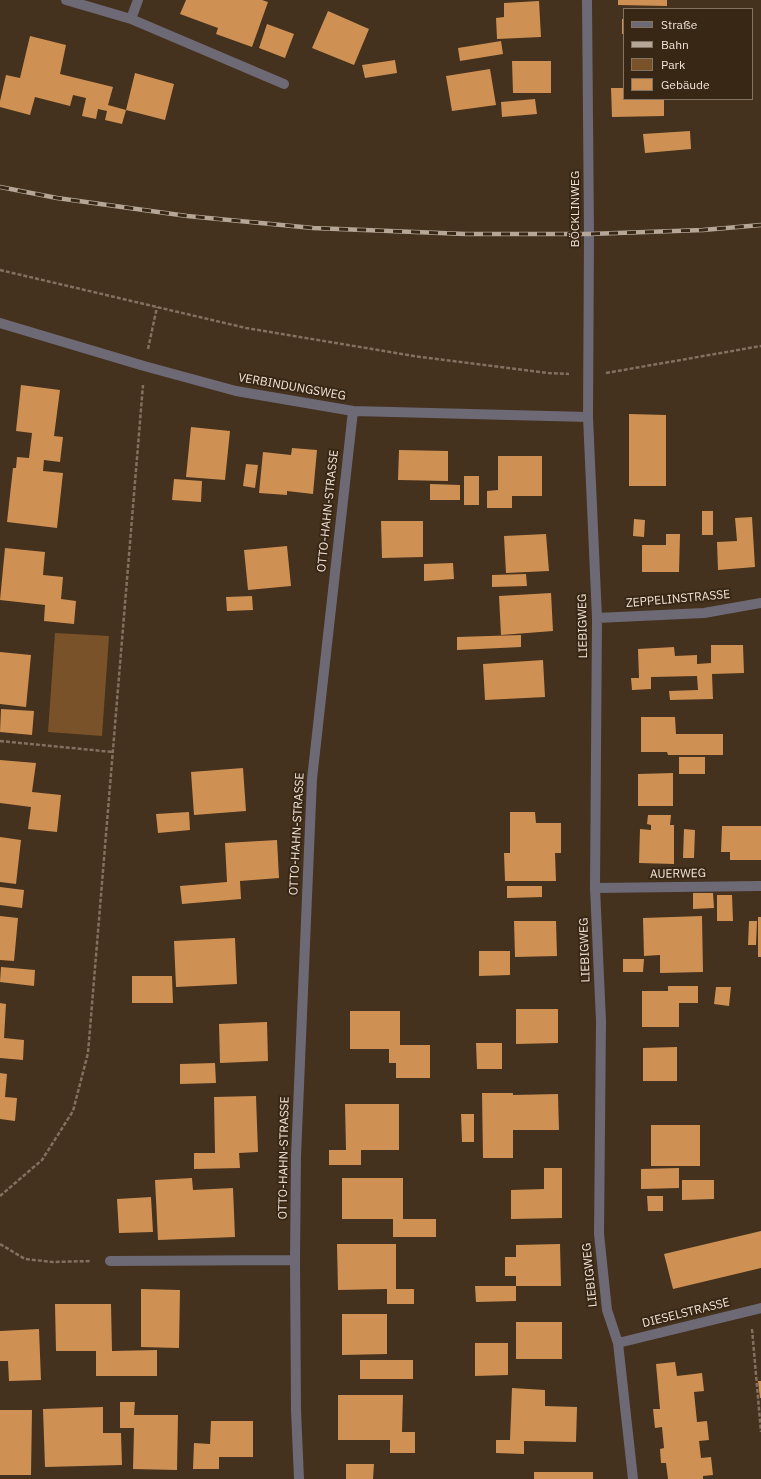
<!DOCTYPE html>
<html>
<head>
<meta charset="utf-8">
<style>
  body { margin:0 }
  #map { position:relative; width:761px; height:1479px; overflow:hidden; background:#44311e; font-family:"IBM Plex Sans",sans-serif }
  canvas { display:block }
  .legend { position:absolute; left:623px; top:8px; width:130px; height:92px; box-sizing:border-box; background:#392715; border:1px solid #837363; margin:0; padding:5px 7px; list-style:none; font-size:12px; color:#f1e4d9 }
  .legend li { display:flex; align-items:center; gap:8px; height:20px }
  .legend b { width:20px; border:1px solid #837363 }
</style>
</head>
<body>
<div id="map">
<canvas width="761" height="1479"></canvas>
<ul class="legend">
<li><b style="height:5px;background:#6d6975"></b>Straße</li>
<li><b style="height:5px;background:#b5a698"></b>Bahn</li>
<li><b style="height:11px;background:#7a522a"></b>Park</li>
<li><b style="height:11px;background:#cf9153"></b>Gebäude</li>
</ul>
</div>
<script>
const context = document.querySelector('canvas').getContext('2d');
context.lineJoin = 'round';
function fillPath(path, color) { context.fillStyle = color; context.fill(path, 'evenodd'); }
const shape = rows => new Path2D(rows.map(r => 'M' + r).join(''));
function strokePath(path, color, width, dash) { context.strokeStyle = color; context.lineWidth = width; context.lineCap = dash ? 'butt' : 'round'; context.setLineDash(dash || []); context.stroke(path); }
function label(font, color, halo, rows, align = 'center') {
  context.font = font + ' "IBM Plex Sans",sans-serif'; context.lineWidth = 4; context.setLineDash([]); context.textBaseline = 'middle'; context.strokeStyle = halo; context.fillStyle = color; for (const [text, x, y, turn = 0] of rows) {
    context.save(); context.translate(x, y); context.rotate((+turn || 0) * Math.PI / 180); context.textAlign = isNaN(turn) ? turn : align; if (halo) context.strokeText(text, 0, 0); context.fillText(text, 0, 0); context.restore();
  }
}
const green = shape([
  [55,633,109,636,102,736,48,732]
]);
const building = shape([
  [186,0,262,0,268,2,252,47,216,34,218,28,180,14],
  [618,0,667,0,667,6,618,5],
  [539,1,541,37,497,39,496,18,504,17,504,3],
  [328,11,369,29,354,65,312,48],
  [622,19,624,19,624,34,622,34],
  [267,24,294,34,285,58,259,48],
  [30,36,66,45,60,74,113,87,108,105,126,110,135,73,174,84,165,120,126,110,122,124,105,120,107,111,98,109,96,119,82,116,86,98,73,95,70,106,35,97,30,115,0,107,0,101,6,75,20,78],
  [501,41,503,54,460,61,458,48],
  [395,60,397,73,365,78,362,65],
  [512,61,551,61,551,93,513,93],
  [490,69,496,105,452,111,446,76],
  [611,88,624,88,624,99,664,99,664,116,612,117],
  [535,99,537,114,502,117,501,102],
  [690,131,691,149,645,153,643,134],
  [21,385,60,390,54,436,63,437,60,462,44,460,43,471,63,473,57,528,7,522,13,468,16,468,17,457,29,458,32,433,16,431],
  [629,414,666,415,666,486,629,486],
  [191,427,230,431,225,480,186,477],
  [292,448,317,450,313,494,287,491,287,495,259,493,263,452,291,455],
  [399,450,448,451,448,481,398,480],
  [498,456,542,456,542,496,512,496,512,508,487,508,487,491,498,490],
  [246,464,258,465,255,488,243,486],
  [464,476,479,476,479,505,464,505],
  [174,479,202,481,201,502,172,500],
  [430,484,460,485,460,500,430,500],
  [702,511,713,511,713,535,702,535],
  [752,517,755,567,718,570,717,542,737,541,735,518],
  [634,519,645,520,644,537,633,536],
  [381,521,423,521,423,557,382,558],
  [546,534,549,571,506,573,504,536],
  [666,534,680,534,679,572,642,572,642,545,666,545],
  [287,546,291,586,248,590,244,550],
  [5,548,45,552,43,575,63,577,61,599,76,601,74,624,44,621,45,605,0,600],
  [453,563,454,579,424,581,424,564],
  [526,574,527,586,492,587,492,575],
  [551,593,553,631,501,635,499,596],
  [252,596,253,610,227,611,226,597],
  [521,635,521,647,457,650,457,637],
  [711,645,743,645,744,673,712,674,713,699,670,700,669,691,698,690,697,676,651,677,651,689,632,690,631,678,639,678,638,649,674,647,675,656,697,655,697,664,711,663],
  [0,652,31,655,26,707,0,704],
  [543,660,545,697,485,700,483,664],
  [1,709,34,711,32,735,0,732],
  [641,717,675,717,676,734,723,734,723,755,668,755,667,752,641,752],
  [679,757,705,757,705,774,679,774],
  [0,760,36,763,32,792,61,795,57,832,28,829,31,807,0,803],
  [243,768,246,811,194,815,191,772],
  [673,773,673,806,638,806,638,774],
  [189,812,190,830,158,833,156,814],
  [510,812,535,812,536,823,561,823,561,853,555,853,556,881,505,881,504,853,510,853],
  [648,815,671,815,670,825,674,825,674,864,639,863,640,829,651,830,651,825,647,824],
  [722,826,761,826,761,860,730,860,730,852,721,852],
  [684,829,695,830,694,858,683,858],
  [0,837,21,840,16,884,0,882],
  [277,840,279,878,240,881,241,899,182,904,180,886,227,882,225,843],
  [507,886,542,886,542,897,507,898],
  [0,887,24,890,22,908,0,905],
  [693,893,713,893,714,908,693,909],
  [717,895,732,895,733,921,717,921],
  [0,916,18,918,14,961,0,960],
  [702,916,703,972,660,973,660,955,644,956,643,918],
  [758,917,761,917,761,957,758,957],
  [514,921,556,921,557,956,515,957],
  [749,921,757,921,756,945,748,945],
  [235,938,237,984,176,987,174,941],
  [479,951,510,951,510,975,479,976],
  [623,959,644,959,643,972,623,972],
  [1,967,35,970,34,986,0,982],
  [132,976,172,976,173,1003,132,1003],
  [668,986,698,986,698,1003,679,1003,679,1027,642,1027,642,991,668,991],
  [716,987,731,987,729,1006,714,1004],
  [0,1003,6,1004,4,1038,24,1040,23,1060,0,1058],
  [516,1009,558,1009,558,1043,516,1044],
  [350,1011,400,1011,400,1045,430,1045,430,1078,396,1078,396,1063,389,1063,389,1049,350,1049],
  [267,1022,268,1061,220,1063,219,1024],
  [476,1043,502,1043,502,1069,477,1069],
  [677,1047,677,1081,643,1081,643,1048],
  [215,1063,216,1083,180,1084,180,1064],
  [0,1073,7,1074,5,1097,17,1098,15,1121,0,1119],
  [482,1093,513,1093,513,1095,558,1094,559,1130,513,1130,513,1158,483,1158],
  [256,1096,258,1152,239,1153,240,1168,194,1169,194,1153,215,1153,214,1097],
  [345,1104,399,1104,399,1150,361,1150,361,1165,329,1165,329,1150,346,1150],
  [461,1114,474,1114,474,1142,462,1142],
  [651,1125,700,1125,700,1166,651,1166],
  [544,1168,562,1168,562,1218,511,1219,511,1190,544,1189],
  [679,1168,679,1188,641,1189,641,1169],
  [192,1178,193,1190,233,1188,235,1237,158,1240,155,1180],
  [342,1178,403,1178,403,1219,436,1219,436,1237,393,1237,393,1219,342,1219],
  [682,1180,714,1180,714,1199,682,1200],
  [647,1196,663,1196,663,1211,648,1211],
  [151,1197,153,1232,119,1233,117,1199],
  [761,1231,761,1268,673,1289,664,1254],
  [337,1244,396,1244,396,1289,414,1289,414,1304,387,1304,387,1289,338,1290],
  [560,1244,561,1286,516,1286,516,1276,505,1276,505,1257,516,1257,516,1245],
  [475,1286,516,1286,516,1301,476,1302],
  [141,1289,180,1290,179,1348,141,1347],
  [55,1304,111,1304,112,1351,157,1350,157,1376,96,1376,96,1351,56,1351],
  [342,1314,387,1314,387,1354,342,1355],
  [516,1322,562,1322,562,1359,516,1359],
  [39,1329,41,1380,9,1381,8,1361,0,1361,0,1331],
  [475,1343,508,1343,508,1375,475,1376],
  [360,1360,413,1360,413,1379,360,1379],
  [675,1362,677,1376,702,1373,704,1391,694,1392,697,1422,707,1421,709,1440,699,1441,701,1458,711,1457,713,1475,703,1476,703,1479,668,1479,666,1463,661,1463,660,1449,664,1448,662,1427,655,1428,653,1409,660,1409,656,1364],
  [758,1381,761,1381,761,1398,760,1398],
  [512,1388,545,1390,545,1406,577,1407,576,1442,524,1441,524,1454,496,1453,496,1440,510,1440],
  [338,1395,403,1395,402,1432,415,1432,415,1453,390,1453,390,1440,338,1440],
  [120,1402,135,1402,134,1415,178,1415,177,1470,133,1469,134,1428,120,1428],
  [103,1407,103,1433,121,1433,122,1465,45,1467,43,1409],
  [0,1410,32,1410,31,1475,0,1475],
  [211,1421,253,1421,253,1457,219,1457,219,1469,193,1469,194,1443,210,1444],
  [346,1464,374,1464,373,1479,346,1479],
  [534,1472,593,1472,593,1479,534,1479]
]);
const path = shape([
  [0,270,246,328,420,357,548,373,569,374],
  [148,349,157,307],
  [606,373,761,346],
  [0,741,113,752],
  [0,1196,42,1160,73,1111,88,1053,143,385],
  [0,1244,25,1259,53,1262,91,1261],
  [752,1329,761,1432]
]);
const minor = shape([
  [66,0,131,19,138,0],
  [587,0,589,234,588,417,597,618,595,888,601,1021,599,1234,607,1310,618,1343,633,1479],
  [131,19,284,84],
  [0,323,144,366,236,391,353,411,588,417],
  [597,618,704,613,761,603],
  [595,888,761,886],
  [110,1261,295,1260],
  [618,1343,761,1308],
  [299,1479,296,1410,295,1260,296,1156,312,779,353,411]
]);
const rail = shape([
  [0,187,57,198,187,216,313,228,466,234,589,234,703,230,761,225]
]);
const streetNames = [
  ["BÖCKLINWEG",576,209,-90],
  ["VERBINDUNGSWEG",292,387,10],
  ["OTTO-HAHN-STRASSE",328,511,-84],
  ["ZEPPELINSTRASSE",678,599,-5],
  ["LIEBIGWEG",583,626,-91],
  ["OTTO-HAHN-STRASSE",297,834,-87],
  ["AUERWEG",678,874,-1],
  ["LIEBIGWEG",585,950,-92],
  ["OTTO-HAHN-STRASSE",284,1158,-89],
  ["LIEBIGWEG",590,1275,-96],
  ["DIESELSTRASSE",686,1313,-14]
];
fillPath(green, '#7a522a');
fillPath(building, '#cf9153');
strokePath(path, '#827161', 2.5, [4, 2]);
strokePath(minor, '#6d6975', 10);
strokePath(rail, '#b5a698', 4.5);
strokePath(rail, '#392715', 3, [9]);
label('12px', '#f1e4d9', '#392715', streetNames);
</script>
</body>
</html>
